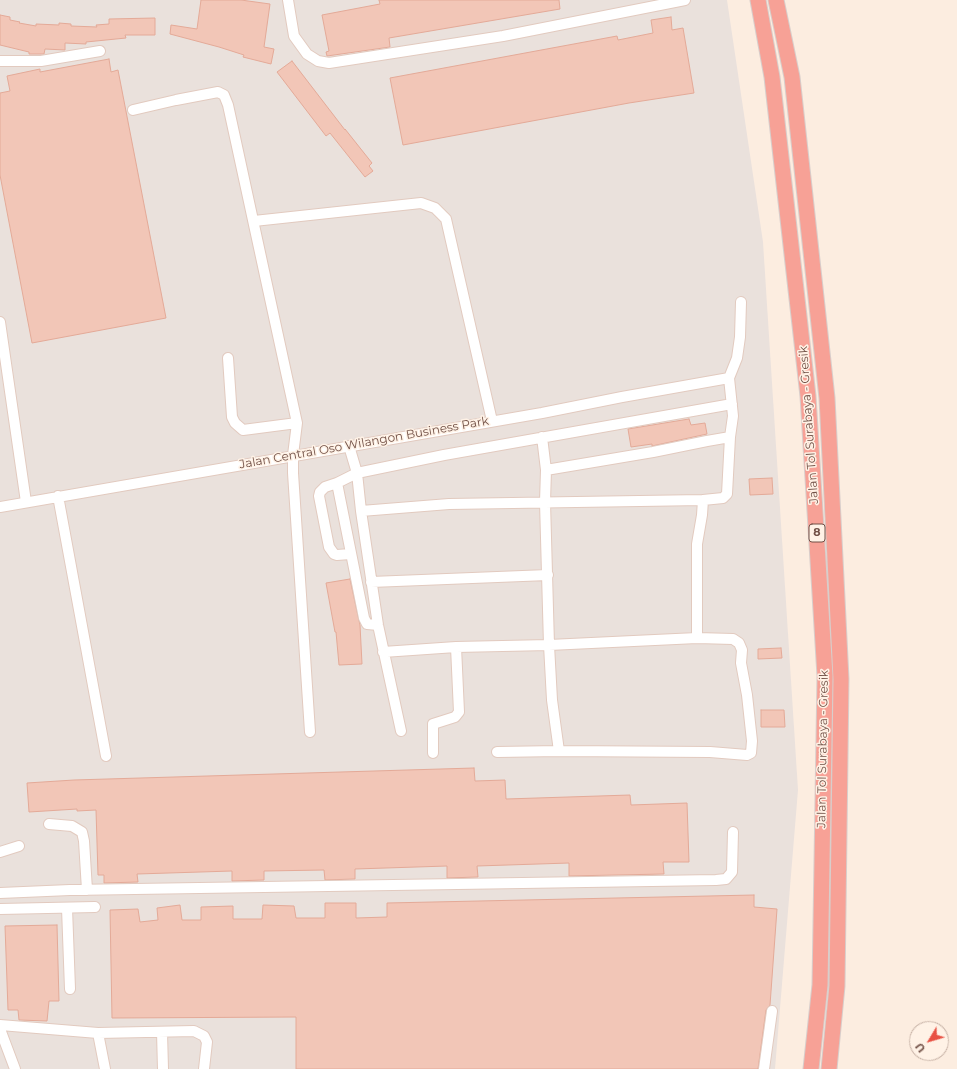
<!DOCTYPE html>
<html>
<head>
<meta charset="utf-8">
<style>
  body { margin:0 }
  #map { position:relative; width:957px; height:1069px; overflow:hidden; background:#fcede0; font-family:Montserrat,sans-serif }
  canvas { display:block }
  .north { position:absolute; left:909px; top:1021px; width:40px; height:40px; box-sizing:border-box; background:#fff2e6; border:1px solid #c7b2a6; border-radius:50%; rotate:232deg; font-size:11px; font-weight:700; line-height:16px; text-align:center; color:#725147 }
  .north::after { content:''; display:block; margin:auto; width:14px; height:18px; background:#e85143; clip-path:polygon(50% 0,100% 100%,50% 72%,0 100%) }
</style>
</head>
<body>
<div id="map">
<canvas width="957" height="1069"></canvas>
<div class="north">U</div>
</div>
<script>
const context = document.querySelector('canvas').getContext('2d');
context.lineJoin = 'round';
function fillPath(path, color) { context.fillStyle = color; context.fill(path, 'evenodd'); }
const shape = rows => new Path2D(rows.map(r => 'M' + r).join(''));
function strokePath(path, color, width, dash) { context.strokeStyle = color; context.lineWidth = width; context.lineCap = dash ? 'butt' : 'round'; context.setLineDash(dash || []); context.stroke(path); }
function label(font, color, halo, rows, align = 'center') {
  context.font = font + ' Montserrat,sans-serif'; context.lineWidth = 3; context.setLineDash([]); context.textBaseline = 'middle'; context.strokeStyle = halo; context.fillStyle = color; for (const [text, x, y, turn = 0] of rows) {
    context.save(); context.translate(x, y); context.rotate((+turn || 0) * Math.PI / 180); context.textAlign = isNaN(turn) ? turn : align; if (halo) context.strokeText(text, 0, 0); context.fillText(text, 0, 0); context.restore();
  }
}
const industrial = shape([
  [0,0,727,0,763,242,798,790,775,1069,0,1069]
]);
const building = shape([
  [201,0,241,0,270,4,264,47,274,49,271,64,243,57,244,55,219,47,170,34,171,25,197,29,201,0],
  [379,0,559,0,560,9,389,38,390,47,327,56,326,52,329,51,322,15,380,4,379,0],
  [0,15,10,17,10,20,20,22,19,23,36,26,36,24,59,25,59,23,71,24,71,26,97,27,96,25,109,24,109,19,155,18,155,35,125,35,126,38,86,42,86,44,65,43,65,50,45,49,44,54,29,54,29,52,0,45,0,15],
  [671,17,672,30,683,28,694,93,629,103,403,145,390,78,617,36,618,40,653,33,651,20,671,17],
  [109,59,111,72,118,70,166,318,32,343,0,175,0,93,10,91,7,76,40,69,40,72,109,59],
  [292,61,345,130,345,129,372,163,369,166,373,171,365,177,330,133,326,136,277,72,292,61],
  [689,419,691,425,705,423,707,434,652,446,652,444,631,447,628,429,689,419],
  [772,478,773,494,750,495,749,479,772,478],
  [350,579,360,625,362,664,339,665,336,632,335,632,326,583,350,579],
  [781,648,782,658,758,659,758,649,781,648],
  [761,710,784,710,785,727,761,727,761,710],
  [474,768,475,781,505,780,506,799,630,795,631,805,687,803,689,862,663,862,664,874,569,876,569,863,477,866,478,877,447,878,447,866,355,869,355,879,325,880,324,870,264,871,264,880,232,881,232,871,137,874,138,882,104,883,104,875,98,875,96,810,77,811,77,809,29,812,27,783,74,780,474,768],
  [754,895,754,907,777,909,770,1005,766,1010,758,1069,296,1069,296,1017,112,1018,110,910,138,909,140,922,158,920,157,908,180,905,182,920,201,920,201,907,233,906,233,919,262,919,263,905,294,906,296,918,325,918,325,903,356,903,356,918,387,917,387,903,754,895],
  [57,925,59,1001,49,1001,47,1021,19,1020,18,1010,8,1010,5,926,57,925]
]);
const minor = shape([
  [288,0,294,36,307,54,318,61,329,63,503,36,685,0],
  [0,61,41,61,100,51],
  [133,110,176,100,218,92,224,95,228,105,297,423,293,455,293,473,310,732],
  [254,221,421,203,435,208,446,219,492,421],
  [0,322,26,502],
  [228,358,232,417,235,423,243,430,297,423],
  [349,446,357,473,361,511,378,625,401,731],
  [546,470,653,452,707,441,730,437],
  [337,483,325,487,320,492,319,496,329,547,334,554,337,555,350,554],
  [58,496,106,756],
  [0,507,542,413,622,397,729,378],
  [361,511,449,504,703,500],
  [371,582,548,575],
  [378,625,367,624,364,618,337,483,357,473,444,455,732,404],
  [697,638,697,544,702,515,703,500,723,498,727,494,730,437,733,416,729,378,737,358,740,337,741,302],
  [383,652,456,647,549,645,697,638,733,639,739,643,742,650,741,663,747,695,752,741,751,753,747,755,710,752,559,751,552,700,549,645,545,502,546,470,542,437],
  [497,752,559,751],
  [433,753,433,724,455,717,459,712,456,647],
  [49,824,72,826,82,832,84,841,87,890],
  [0,852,19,846],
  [0,893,70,890,716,880,726,879,732,872,733,832],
  [67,908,70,989],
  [0,909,95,907],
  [0,1025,98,1033,194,1031,204,1036,207,1042,204,1069],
  [0,1029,15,1069],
  [162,1032,163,1069],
  [98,1033,105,1069],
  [764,1069,772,1011]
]);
const highway = shape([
  [758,0,772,77,808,396,825,676,820,985,811,1069],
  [776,0,792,77,827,398,841,679,837,986,829,1069]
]);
const shields = [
  [817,533,16]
];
const shieldNames = [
  ["8",817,533]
];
const streetNames = [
  ["Jalan Tol Surabaya - Gresik",809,425,-94],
  ["Jalan Central Oso Wilangon Business Park",364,443,-10],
  ["Jalan Tol Surabaya - Gresik",823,749,-89]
];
fillPath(industrial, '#eae1dc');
fillPath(building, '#f2c6b7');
strokePath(building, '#e4aa98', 1);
strokePath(minor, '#e2cabf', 12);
strokePath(highway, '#d8cecb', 17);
strokePath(minor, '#fff', 10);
strokePath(highway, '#f7a196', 15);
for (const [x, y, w] of shields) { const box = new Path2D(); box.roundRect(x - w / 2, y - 9, w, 18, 3); context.fillStyle = '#fff2e6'; context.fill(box); strokePath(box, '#725147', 1); }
label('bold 11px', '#725147', null, shieldNames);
label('12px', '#725147', '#fff2e6', streetNames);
</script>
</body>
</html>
